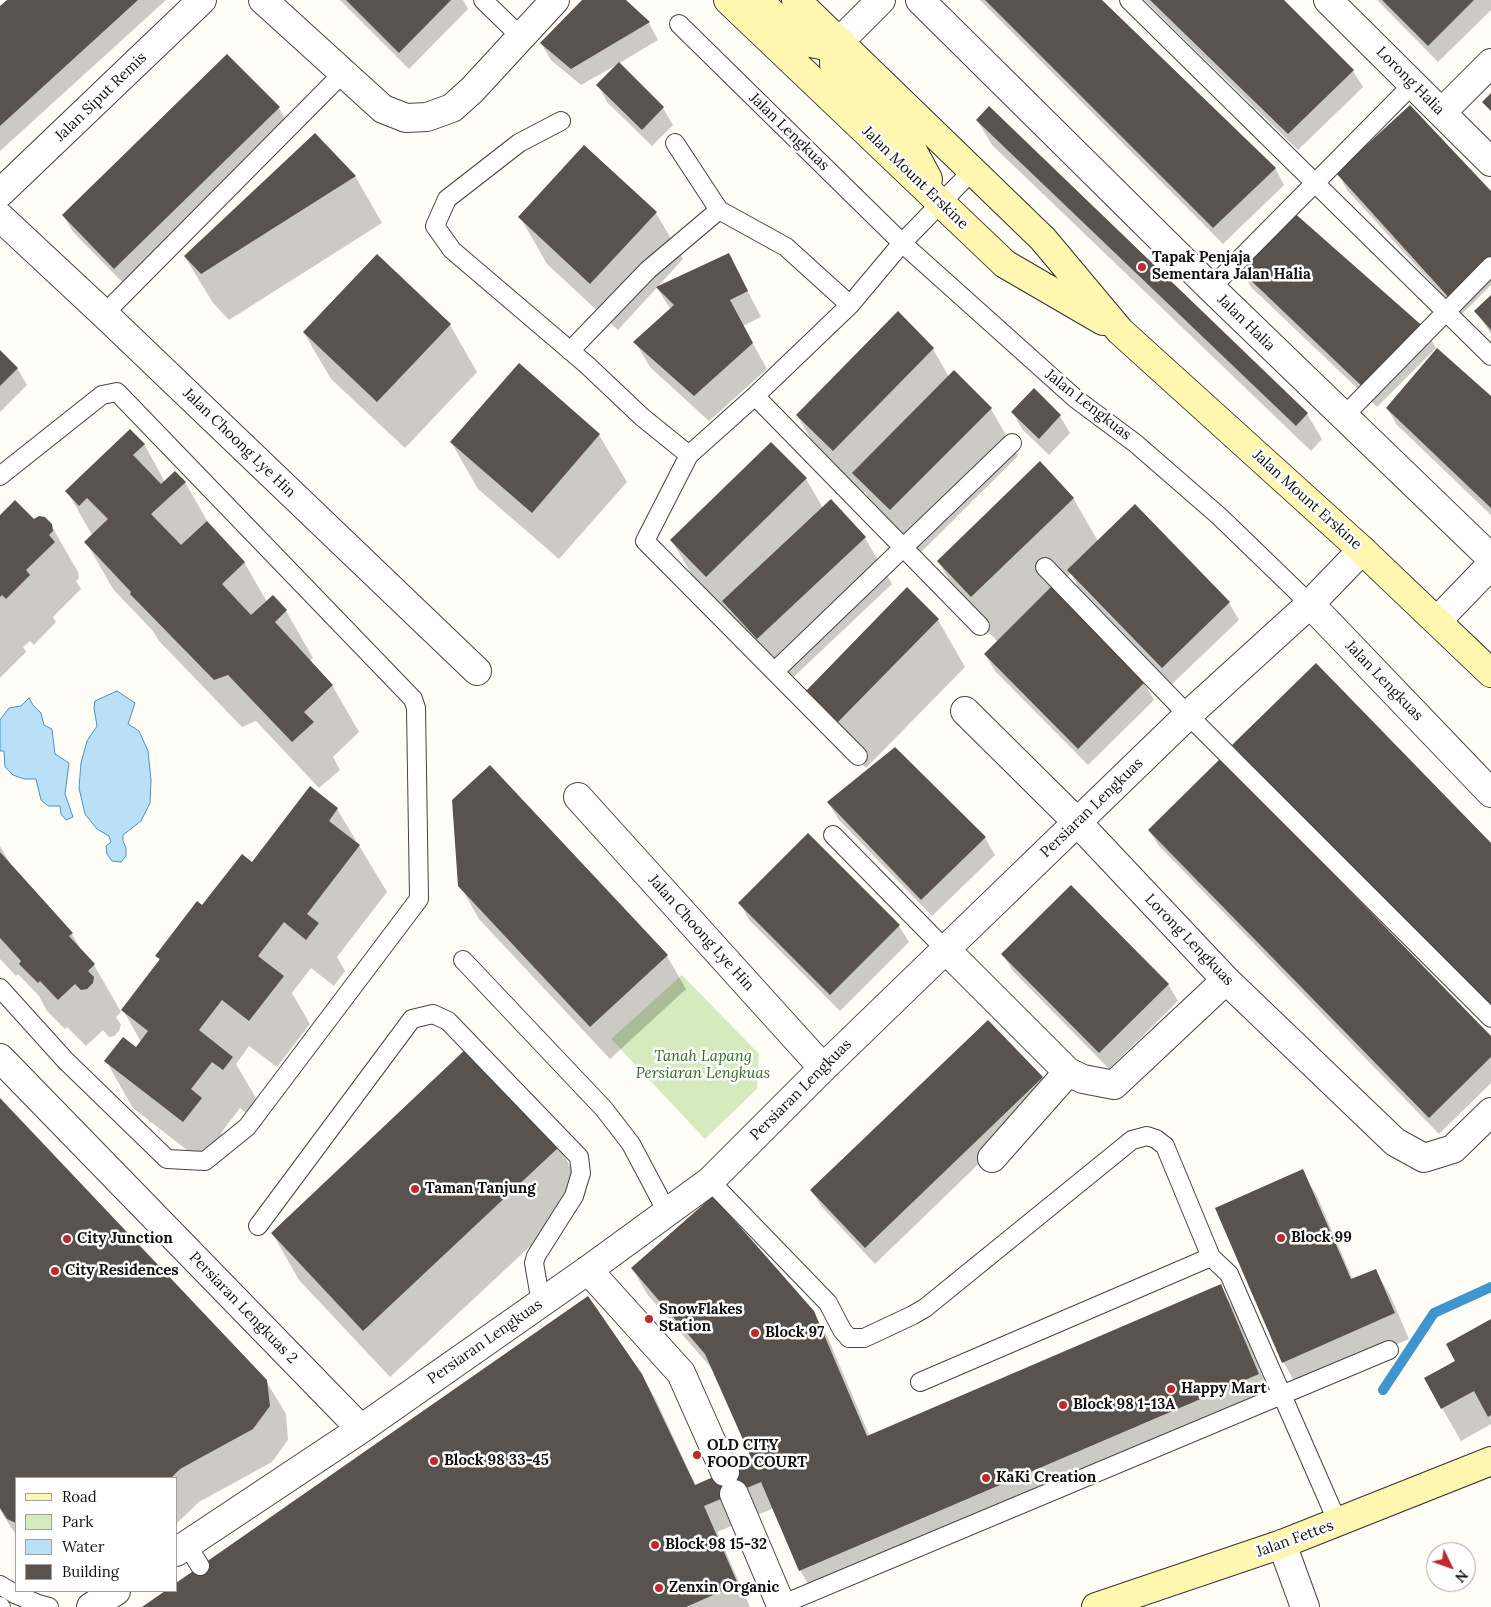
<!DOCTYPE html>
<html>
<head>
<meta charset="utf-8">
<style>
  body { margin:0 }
  #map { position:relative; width:1491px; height:1607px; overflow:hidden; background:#fffdf5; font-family:Lora,serif }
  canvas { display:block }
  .legend { position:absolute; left:15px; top:1477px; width:162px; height:115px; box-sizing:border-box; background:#fff; border:1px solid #a0a0a0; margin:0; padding:6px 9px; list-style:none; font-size:15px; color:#111 }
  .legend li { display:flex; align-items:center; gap:10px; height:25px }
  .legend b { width:25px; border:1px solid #a0a0a0 }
  .north { position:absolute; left:1426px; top:1542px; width:50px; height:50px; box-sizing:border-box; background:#fff; border:1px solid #a0a0a0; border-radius:50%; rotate:132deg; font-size:14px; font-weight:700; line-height:20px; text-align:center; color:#111 }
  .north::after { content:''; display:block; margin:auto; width:18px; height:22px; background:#c4262e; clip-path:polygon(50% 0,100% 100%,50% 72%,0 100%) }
</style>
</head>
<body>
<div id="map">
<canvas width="1491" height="1607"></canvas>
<ul class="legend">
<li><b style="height:6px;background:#fff6b0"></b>Road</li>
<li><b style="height:14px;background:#d5ebbd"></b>Park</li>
<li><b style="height:14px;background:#b9e0f7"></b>Water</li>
<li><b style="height:14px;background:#5a524d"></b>Building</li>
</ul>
<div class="north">N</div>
</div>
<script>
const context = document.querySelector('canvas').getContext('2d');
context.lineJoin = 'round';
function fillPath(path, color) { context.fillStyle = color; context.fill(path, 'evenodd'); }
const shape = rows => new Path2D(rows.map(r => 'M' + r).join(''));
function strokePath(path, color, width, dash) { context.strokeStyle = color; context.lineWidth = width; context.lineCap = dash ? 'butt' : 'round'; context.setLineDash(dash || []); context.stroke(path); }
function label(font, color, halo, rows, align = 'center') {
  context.font = font + ' Lora,serif'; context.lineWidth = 5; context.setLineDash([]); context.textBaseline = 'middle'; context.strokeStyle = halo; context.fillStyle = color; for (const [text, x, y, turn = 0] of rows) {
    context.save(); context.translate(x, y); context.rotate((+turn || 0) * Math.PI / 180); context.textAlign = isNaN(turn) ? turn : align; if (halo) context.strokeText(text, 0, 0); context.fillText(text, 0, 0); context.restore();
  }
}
const green = shape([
  [682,975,759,1054,757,1089,705,1139,611,1039]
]);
const water = shape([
  [117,691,135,703,128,724,139,731,148,751,151,780,150,803,141,821,123,835,123,841,126,848,126,856,121,862,112,861,107,854,106,846,111,842,109,836,97,829,85,814,79,788,81,763,87,741,97,726,94,708,95,701,117,691],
  [29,698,33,705,41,713,44,725,52,729,55,754,69,763,65,794,73,817,66,820,61,814,60,806,48,806,41,800,36,779,24,779,13,775,5,767,4,751,0,751,0,720,9,708,21,706,29,698]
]);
const shadow = shape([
  [9,0,166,0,0,151,0,8],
  [340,0,463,0,468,9,409,69],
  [584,0,624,0,649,23,658,40,618,64,663,108,673,125,652,146,607,102,598,85,618,64,581,85,551,60,541,43],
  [980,0,1100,0,1275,168,1284,185,1223,244],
  [1144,0,1282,0,1353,71,1363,87,1298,150],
  [1377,0,1491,0,1491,10,1438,62],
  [279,108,288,124,125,285,73,232,63,215],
  [989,108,1307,414,1322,439,1311,451,992,145,977,120],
  [1338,173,1491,193,1491,285,1461,315,1347,190],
  [355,176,382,223,229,320,213,303,185,257],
  [656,213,683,259,618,330,547,264,520,217],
  [377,255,450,325,477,372,405,448,331,379,304,333],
  [729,255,761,317,743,326,767,369,709,421,650,367,635,342,671,310,657,288],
  [1241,270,1426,331,1436,348,1377,407,1251,287],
  [1491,297,1491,334,1476,311],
  [933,349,949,377,991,409,1018,456,917,556,881,520,865,492,860,497,824,462,797,415],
  [0,352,17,368,27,385,0,412],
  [519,365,599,435,627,482,559,559,478,489,451,442],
  [1034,390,1060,416,1070,433,1049,455,1022,429,1013,412],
  [1491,397,1491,515,1397,425,1387,408],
  [144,444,165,482,185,482,210,526,244,562,267,602,273,597,286,611,313,658,310,661,332,685,359,732,333,757,340,770,319,788,256,721,242,727,159,641,153,631,113,589,86,542,92,535,67,491],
  [806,479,823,508,831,501,865,538,892,584,785,685,699,587,672,541],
  [1073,498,1098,541,1135,506,1229,603,1239,620,1172,684,1078,587,1071,573,1053,591,1144,683,1154,700,1088,765,995,671,985,654,998,642,965,608,938,561],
  [0,517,51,525,78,572,79,578,76,581,81,589,53,617,56,622,34,645,30,641,23,647,26,652,0,678],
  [907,589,938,620,965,667,866,768,835,738,808,691],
  [1233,745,1491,845,1491,1018,1243,762],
  [895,749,985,838,995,855,932,916,838,819,828,802],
  [310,788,337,809,387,892,337,957,345,971,334,986,311,968,292,993,310,1024,277,1067,249,1046,236,1064,260,1105,250,1116,240,1108,221,1133,228,1145,210,1168,133,1108,106,1061,136,1048,141,1042,123,1010,122,1011,160,961,157,956,202,906,252,863],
  [1149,830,1491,1037,1491,1083,1439,1134,1159,846],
  [0,846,12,867,72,934,85,956,94,965,121,1012,116,1017,121,1025,119,1031,114,1036,109,1037,103,1030,86,1046,67,1027,65,1029,47,1011,39,996,18,974,16,976,0,959],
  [460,886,667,956,686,989,610,1059,479,919],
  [740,903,899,926,909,942,840,1011,749,920],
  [1003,955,1168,984,1178,1001,1109,1069,1013,971],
  [1042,1077,1051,1094,875,1264,822,1207,812,1191],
  [0,1100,266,1381,286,1414,288,1440,272,1462,199,1502,176,1524,176,1478,16,1478,16,1535,0,1510],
  [559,1147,586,1194,390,1377,299,1280,272,1233],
  [1302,1171,1317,1196,1353,1280,1375,1270,1390,1295,1409,1339,1298,1388,1284,1363,1217,1209],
  [632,1268,813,1312,828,1338,870,1437,1220,1286,1235,1311,1272,1399,815,1596,800,1570,774,1508,717,1532,750,1607,143,1607,166,1591,176,1591,641,1374,656,1400,696,1486,754,1461,714,1371,647,1294],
  [1491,1320,1491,1424,1461,1441,1442,1408,1457,1361]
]);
const stream = shape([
  [1383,1390,1434,1313,1491,1287]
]);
const building = shape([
  [7,0,138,0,0,126,0,6],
  [346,0,451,0,399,53],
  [582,0,626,0,650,22,571,69,540,43],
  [985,0,1102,0,1276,168,1213,228],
  [1150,0,1284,0,1354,70,1288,134],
  [1382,0,1474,0,1428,46],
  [227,54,280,107,114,269,62,215],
  [619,62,664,107,642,130,596,85],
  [1491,93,1491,111,1482,102],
  [1410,105,1491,191,1491,258,1451,300,1336,173],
  [989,106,1308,413,1296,426,976,120],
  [315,133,356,176,201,274,184,256],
  [584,145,657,212,590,284,518,217],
  [1291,210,1427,330,1367,391,1240,270],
  [729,253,748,291,730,300,753,343,694,396,633,342,674,305,656,287],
  [377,254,451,324,377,402,303,332],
  [1491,295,1491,330,1474,311],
  [898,311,934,348,833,451,796,415],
  [1437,348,1491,396,1491,508,1386,408],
  [0,350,18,368,0,386],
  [519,363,600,434,532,513,450,442],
  [954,370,992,408,890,510,852,473],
  [1034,388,1061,415,1039,439,1011,412],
  [130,429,145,444,133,455,161,484,175,471,186,482,151,514,181,545,207,521,245,562,222,584,251,615,273,595,287,610,275,622,333,685,304,712,314,722,292,742,228,675,214,680,130,594,131,592,84,542,108,519,87,498,79,506,65,491],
  [771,442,807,478,706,577,670,540],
  [1040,461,1074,498,971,597,937,561],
  [831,499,866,537,757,639,722,601],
  [15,500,34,519,39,516,45,517,52,524,53,531,49,535,55,542,26,570,30,575,6,599,2,595,0,597,0,515],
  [1135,504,1230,602,1162,668,1067,570],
  [907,587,939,619,838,722,806,691],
  [1051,587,1145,682,1078,749,984,654],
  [1316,663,1491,843,1491,1012,1232,745],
  [895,747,986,837,921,900,827,802],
  [1221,758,1491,1036,1491,1057,1429,1118,1148,830],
  [490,765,668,955,590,1027,458,886,452,800],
  [310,786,338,808,329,821,360,845,307,914,319,923,306,940,284,922,258,956,284,976,249,1021,222,1000,199,1030,233,1057,223,1070,212,1062,191,1089,202,1098,183,1122,104,1061,123,1037,136,1047,148,1031,121,1010,160,959,155,956,197,901,202,905,242,854,252,862],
  [808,833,900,925,830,995,738,903],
  [0,852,73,933,69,936,95,964,88,971,94,977,93,983,87,989,81,990,75,984,58,1000,40,981,38,983,19,964,21,961,0,938],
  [1071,885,1169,984,1099,1053,1001,954],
  [988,1020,1043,1077,865,1248,810,1190],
  [468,1047,560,1146,363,1331,271,1233],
  [0,1098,267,1380,270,1406,253,1429,180,1469,171,1478,16,1478,16,1523,7,1519,0,1508],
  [1303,1169,1351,1279,1376,1269,1395,1313,1282,1363,1215,1208],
  [713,1196,814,1311,867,1436,1221,1284,1259,1374,799,1571,761,1482,704,1506,738,1584,686,1607,142,1607,165,1591,176,1591,176,1583,588,1296,642,1374,695,1485,752,1460,705,1354,631,1268],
  [1491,1319,1491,1415,1488,1417,1474,1391,1441,1409,1424,1378,1455,1361,1446,1344]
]);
const service = shape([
  [483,0,520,36],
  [1129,0,1491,356],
  [679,24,902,243,1076,399,1135,443,1219,516,1310,604],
  [561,121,519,143,447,199,435,226,452,250,587,365,642,417,689,455],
  [675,143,719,210,786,247,850,305],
  [1211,288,1413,84],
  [104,314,344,72],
  [570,351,648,270,719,210],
  [755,396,980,626],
  [1344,416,1491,266],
  [0,476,102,395,117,392,413,699,416,708,419,899,247,1127,205,1161,167,1159,65,1060,0,988],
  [1045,567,1188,715,1491,1018],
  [775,671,1012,443],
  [858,756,645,541,689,455,755,396,850,305,902,243,972,171],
  [833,835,945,949],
  [463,960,604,1109,631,1144,667,1212],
  [710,1181,828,1303,842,1330,849,1338,864,1338,913,1315,925,1308,1132,1140,1147,1136,1156,1139,1165,1146,1211,1257,1229,1274,1338,1523],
  [258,1226,412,1019,433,1014,448,1021,579,1157,581,1173,574,1196,536,1256,534,1263,541,1303],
  [920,1382,1211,1257],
  [187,1545,200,1566],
  [0,1585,15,1594,38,1604,49,1607],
  [0,1606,1,1607],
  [776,1607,1389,1350]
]);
const pedestrian = shape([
  [588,1270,681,1373,725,1472],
  [734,1494,781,1605]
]);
const minor = shape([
  [263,0,383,109,406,118,427,117,452,108,472,90,555,0],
  [920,0,1211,288,1491,558],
  [1328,0,1491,162],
  [840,41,881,0],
  [1442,112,1491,63],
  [0,193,202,0],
  [0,217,104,314,477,671],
  [1310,604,1491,793],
  [1437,621,1491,565],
  [965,711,1078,823,1226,980,1395,1142,1424,1158,1453,1149,1491,1112],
  [578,797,823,1068],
  [945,949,1068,1072,1083,1079,1114,1085,1226,980],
  [0,1058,361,1429],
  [992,1158,1068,1072],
  [1282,1544,1305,1607],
  [176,1552,361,1429,588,1270,710,1181,823,1068,1188,715,1310,604,1362,550],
  [91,1607,116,1591]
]);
const secondary = shape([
  [728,0,1005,264,1103,321],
  [758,0,796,36,806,42,821,45,840,41],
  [796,0,1043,239,1120,331,1362,550,1491,673],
  [840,41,834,53,834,65,838,76,909,144,928,179],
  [1096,1607,1282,1544,1491,1461]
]);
const markers = [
  [1142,267,5,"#c4262e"],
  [415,1189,5,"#c4262e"],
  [1281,1238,5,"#c4262e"],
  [67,1239,5,"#c4262e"],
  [55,1271,5,"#c4262e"],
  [649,1319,5,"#c4262e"],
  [755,1333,5,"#c4262e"],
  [1171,1389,5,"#c4262e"],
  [1063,1405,5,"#c4262e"],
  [697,1455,5,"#c4262e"],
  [434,1461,5,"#c4262e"],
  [986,1478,5,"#c4262e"],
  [655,1545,5,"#c4262e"],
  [659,1588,5,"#c4262e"]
];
const streetNames = [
  ["Lorong Halia",1410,81,45],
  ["Jalan Siput Remis",101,97,-44],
  ["Jalan Lengkuas",789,132,44],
  ["Jalan Mount Erskine",915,178,44],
  ["Jalan Halia",1246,323,44],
  ["Jalan Lengkuas",1088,405,38],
  ["Jalan Choong Lye Hin",239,443,44],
  ["Jalan Mount Erskine",1307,500,42],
  ["Jalan Lengkuas",1384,681,46],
  ["Persiaran Lengkuas",1092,808,-44],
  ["Jalan Choong Lye Hin",701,933,48],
  ["Lorong Lengkuas",1189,940,46],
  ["Persiaran Lengkuas",801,1090,-45],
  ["Persiaran Lengkuas 2",243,1308,46],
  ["Persiaran Lengkuas",485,1342,-35],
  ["Jalan Fettes",1295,1539,-20]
];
const poiNames = [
  ["Tapak Penjaja",1152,258],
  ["Sementara Jalan Halia",1152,275],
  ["Taman Tanjung",425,1189],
  ["Block 99",1291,1238],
  ["City Junction",77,1239],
  ["City Residences",65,1271],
  ["SnowFlakes",659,1310],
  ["Station",659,1327],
  ["Block 97",765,1333],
  ["Happy Mart",1181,1389],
  ["Block 98 1-13A",1073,1405],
  ["OLD CITY",707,1446],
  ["FOOD COURT",707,1463],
  ["Block 98 33-45",444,1461],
  ["KaKi Creation",996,1478],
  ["Block 98 15-32",665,1545],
  ["Zenxin Organic",669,1588]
];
const parkNames = [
  ["Tanah Lapang",703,1057],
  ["Persiaran Lengkuas",703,1074]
];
fillPath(green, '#d5ebbd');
fillPath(water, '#b9e0f7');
strokePath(water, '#3f96cf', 1);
fillPath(shadow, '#0003');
strokePath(stream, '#3f96cf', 10);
fillPath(building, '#5a524d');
strokePath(service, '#444', 20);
strokePath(pedestrian, '#444', 30);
strokePath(minor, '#444', 30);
strokePath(secondary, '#333', 30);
strokePath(service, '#fff', 18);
strokePath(pedestrian, '#fff', 28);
strokePath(minor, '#fff', 28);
strokePath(secondary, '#fff6b0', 28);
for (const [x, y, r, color] of markers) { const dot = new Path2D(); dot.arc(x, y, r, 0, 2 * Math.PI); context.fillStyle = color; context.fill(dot); strokePath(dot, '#fff', 2); }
label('15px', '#111', '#fff', streetNames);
label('bold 15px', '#111', '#fff', poiNames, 'left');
label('italic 15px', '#2f6b1f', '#fff', parkNames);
</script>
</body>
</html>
